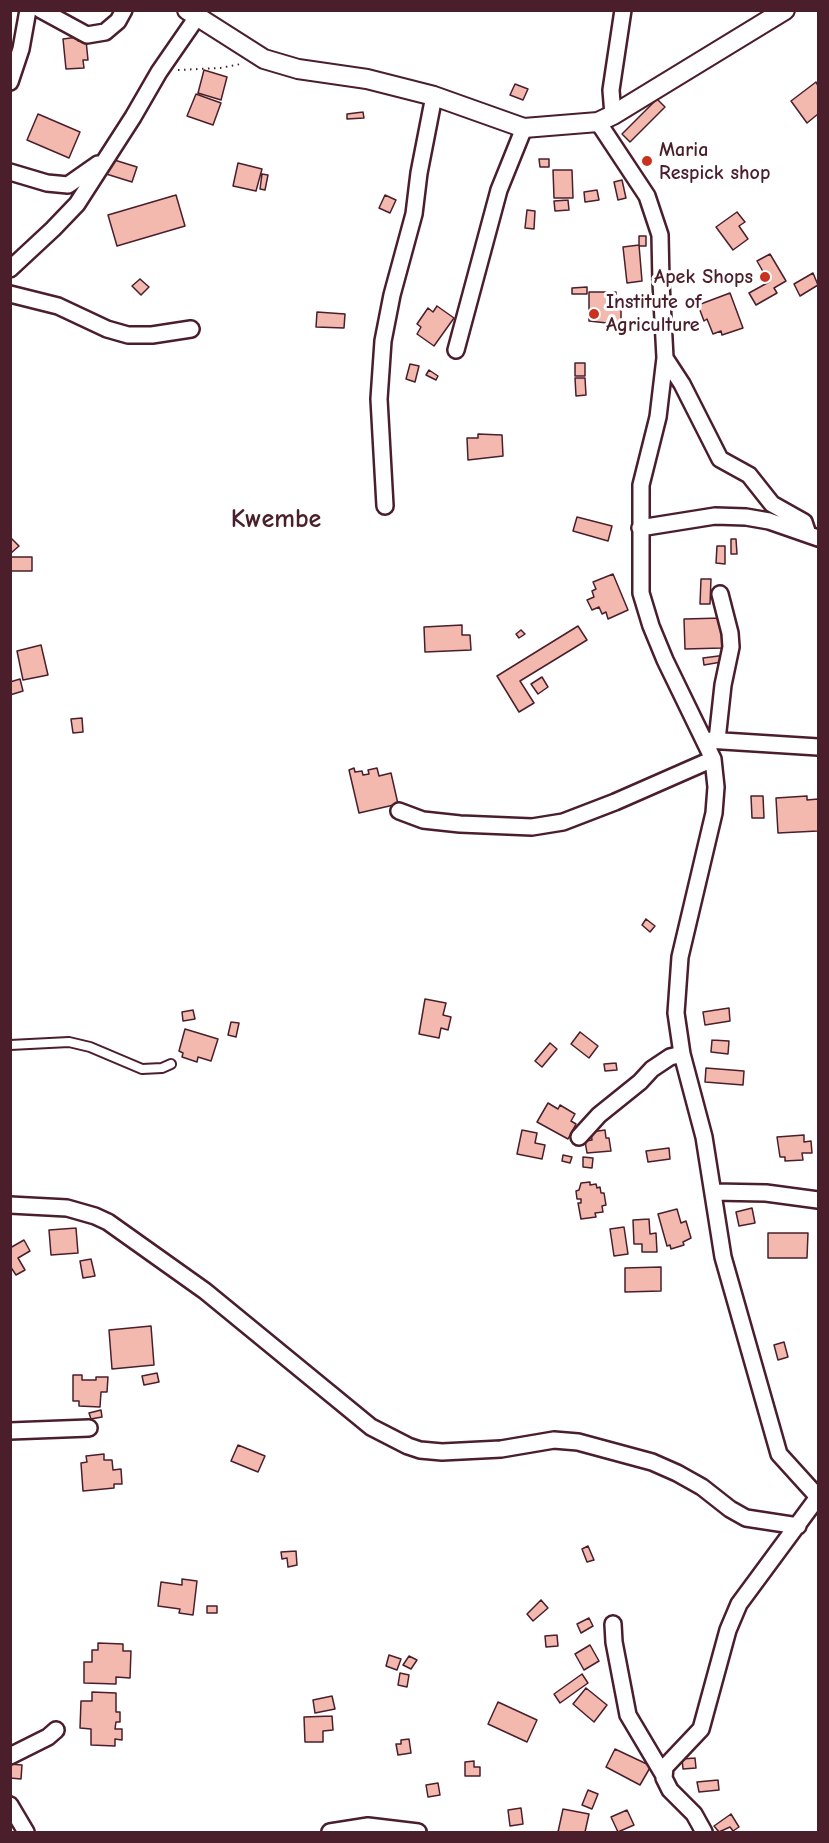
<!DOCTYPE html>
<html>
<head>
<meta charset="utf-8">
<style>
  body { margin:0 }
  #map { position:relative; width:829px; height:1843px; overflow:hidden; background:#fff; font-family:"Comic Neue",sans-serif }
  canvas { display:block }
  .frame { position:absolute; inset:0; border:12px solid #4a1f2b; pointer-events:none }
</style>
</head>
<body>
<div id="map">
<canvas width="829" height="1843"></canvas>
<div class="frame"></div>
</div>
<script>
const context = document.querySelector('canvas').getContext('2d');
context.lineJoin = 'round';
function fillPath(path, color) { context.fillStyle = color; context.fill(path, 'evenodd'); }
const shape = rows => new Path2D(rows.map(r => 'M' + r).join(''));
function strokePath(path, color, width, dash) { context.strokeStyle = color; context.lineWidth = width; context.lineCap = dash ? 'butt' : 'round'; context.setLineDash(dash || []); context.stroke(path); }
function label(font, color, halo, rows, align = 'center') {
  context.font = font + ' "Comic Neue",sans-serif'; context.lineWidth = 6; context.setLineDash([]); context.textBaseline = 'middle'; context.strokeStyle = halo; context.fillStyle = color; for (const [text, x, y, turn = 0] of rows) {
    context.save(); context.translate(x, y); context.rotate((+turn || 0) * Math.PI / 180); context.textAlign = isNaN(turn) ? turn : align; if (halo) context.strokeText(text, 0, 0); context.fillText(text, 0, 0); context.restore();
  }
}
const building = shape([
  [78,37,78,41,86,40,88,60,83,60,84,68,66,69,63,39,78,37],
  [204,70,227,77,221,100,198,93,204,70],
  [816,82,818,86,818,114,807,123,791,101,816,82],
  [515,84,528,89,523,100,510,95,515,84],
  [196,94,221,103,213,125,187,116,196,94],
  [657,99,665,107,630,142,622,134,657,99],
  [363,112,364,118,347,119,347,114,363,112],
  [38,114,80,132,69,158,27,140,38,114],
  [108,158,137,167,132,182,103,173,108,158],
  [539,159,549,159,549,167,540,167,539,159],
  [238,163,262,169,256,191,233,186,238,163],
  [553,170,572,170,573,198,554,198,553,170],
  [262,174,268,175,265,190,260,189,262,174],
  [622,180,626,198,618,200,614,182,622,180],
  [597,190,599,200,585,202,584,192,597,190],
  [176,195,185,226,117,246,108,215,176,195],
  [385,195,396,200,390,213,379,208,385,195],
  [568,200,569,210,555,211,554,201,568,200],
  [527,210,535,211,534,229,525,228,527,210],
  [737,212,745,222,739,226,748,239,733,250,716,227,737,212],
  [639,236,646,236,646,246,639,246,639,236],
  [639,245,642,281,627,283,623,247,639,245],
  [770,254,786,281,774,288,777,293,756,305,749,293,769,282,757,261,770,254],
  [813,273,818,285,800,296,794,284,813,273],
  [140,279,149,287,141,295,132,286,140,279],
  [587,287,587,294,572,294,572,288,587,287],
  [589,292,616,292,616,303,620,303,620,308,621,308,621,321,608,321,607,323,589,321,589,292],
  [730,293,743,328,722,335,721,331,713,334,707,319,704,321,698,305,730,293],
  [437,306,454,318,434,346,417,334,421,327,417,324,428,308,433,312,437,306],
  [317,312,345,314,344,328,316,327,317,312],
  [575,363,585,363,585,376,575,376,575,363],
  [410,364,419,366,415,382,406,379,410,364],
  [429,370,438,376,436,380,426,375,429,370],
  [575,378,585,378,586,395,576,396,575,378],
  [478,434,502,435,503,456,468,460,467,438,478,438,478,434],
  [577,517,612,526,608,541,573,531,577,517],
  [10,537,19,546,10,554,10,537],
  [731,539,736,539,737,554,731,554,731,539],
  [717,546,725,546,725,564,716,563,717,546],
  [10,557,32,557,32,571,10,571,10,557],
  [613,574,628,610,608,619,606,612,602,614,599,607,592,610,587,600,594,597,592,591,596,589,593,582,613,574],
  [701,579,711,579,710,604,700,604,701,579],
  [721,618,722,648,685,649,684,619,721,618],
  [462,625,462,635,470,635,471,650,425,652,424,627,462,625],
  [578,626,587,640,520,681,534,703,519,712,497,676,578,626],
  [521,630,525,634,519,638,516,634,521,630],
  [41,645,48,675,23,680,17,651,41,645],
  [726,655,727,661,704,665,703,658,726,655],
  [542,677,548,687,538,694,531,684,542,677],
  [20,679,23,691,10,695,10,682,20,679],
  [82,718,83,732,73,733,71,719,82,718],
  [354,768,355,772,362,771,363,775,369,774,368,770,377,768,379,776,391,773,398,804,359,813,349,770,354,768],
  [751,796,763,796,764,818,752,818,751,796],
  [807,796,807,800,818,799,818,831,778,833,776,798,807,796],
  [646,919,655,926,650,932,642,925,646,919],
  [425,999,446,1003,443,1015,451,1017,448,1030,441,1028,439,1038,419,1034,425,999],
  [729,1008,730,1021,705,1025,703,1012,729,1008],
  [193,1010,195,1019,183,1021,182,1012,193,1010],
  [231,1022,239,1023,236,1037,228,1035,231,1022],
  [185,1029,218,1039,211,1061,198,1057,197,1062,182,1057,183,1053,179,1051,185,1029],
  [580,1032,598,1046,589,1058,571,1044,580,1032],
  [712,1040,729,1041,728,1054,711,1052,712,1040],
  [550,1043,557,1049,542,1067,535,1061,550,1043],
  [616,1063,617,1070,605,1071,604,1064,616,1063],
  [706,1068,744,1071,743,1085,705,1082,706,1068],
  [548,1103,558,1109,560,1105,575,1114,571,1121,576,1124,568,1139,537,1122,548,1103],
  [522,1130,537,1133,535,1143,545,1145,542,1159,517,1154,522,1130],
  [605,1130,606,1138,609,1138,611,1151,587,1153,585,1141,592,1140,591,1132,605,1130],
  [804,1135,804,1142,811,1141,812,1153,802,1153,803,1160,785,1161,785,1157,780,1157,777,1137,804,1135],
  [669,1148,670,1159,648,1162,646,1151,669,1148],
  [563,1155,572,1157,570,1163,562,1161,563,1155],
  [583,1157,593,1158,592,1168,583,1167,583,1157],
  [590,1182,590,1185,596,1184,597,1188,600,1187,601,1193,604,1193,606,1205,602,1206,603,1212,595,1213,596,1217,581,1219,578,1203,581,1203,581,1199,577,1199,576,1191,579,1190,581,1183,590,1182],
  [752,1208,755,1223,739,1226,736,1212,752,1208],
  [677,1209,681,1223,686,1221,691,1238,683,1242,684,1245,671,1249,670,1245,667,1246,658,1214,677,1209],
  [649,1219,650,1234,656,1233,657,1252,642,1252,642,1244,634,1244,633,1220,649,1219],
  [624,1227,628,1254,614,1256,610,1229,624,1227],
  [76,1228,78,1253,51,1255,49,1230,76,1228],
  [768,1233,808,1233,807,1258,768,1258,768,1233],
  [24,1240,30,1251,18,1258,25,1270,16,1275,10,1266,10,1248,24,1240],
  [91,1259,95,1276,83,1278,80,1261,91,1259],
  [661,1267,661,1291,625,1292,625,1268,661,1267],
  [151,1326,154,1365,112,1369,109,1330,151,1326],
  [784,1342,788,1357,778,1360,774,1345,784,1342],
  [157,1373,159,1382,144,1385,142,1376,157,1373],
  [73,1375,82,1375,82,1380,96,1380,96,1377,108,1377,107,1392,101,1392,100,1407,79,1406,79,1401,73,1401,73,1375],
  [101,1410,102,1417,91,1419,89,1413,101,1410],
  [238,1445,265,1456,258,1472,231,1461,238,1445],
  [104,1454,104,1460,112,1460,113,1470,121,1469,122,1484,114,1484,114,1488,83,1491,81,1463,87,1462,86,1456,104,1454],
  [588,1546,594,1560,587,1562,582,1549,588,1546],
  [296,1551,297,1565,288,1567,287,1558,282,1559,281,1552,296,1551],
  [182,1579,197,1581,193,1615,179,1613,180,1609,158,1606,161,1582,182,1585,182,1579],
  [541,1600,548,1608,533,1621,527,1614,541,1600],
  [207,1606,217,1606,217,1613,207,1613,207,1606],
  [589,1618,593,1626,581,1633,577,1624,589,1618],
  [557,1635,558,1646,546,1647,545,1636,557,1635],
  [98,1643,123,1644,123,1651,131,1651,130,1678,116,1677,116,1684,84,1683,84,1662,92,1662,92,1650,98,1650,98,1643],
  [590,1645,599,1661,584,1670,575,1654,590,1645],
  [389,1655,401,1659,397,1670,386,1666,389,1655],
  [409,1656,417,1660,411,1669,403,1665,409,1656],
  [400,1673,409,1675,407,1687,398,1685,400,1673],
  [582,1674,588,1683,560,1703,554,1694,582,1674],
  [586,1688,607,1705,594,1722,573,1704,586,1688],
  [92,1692,116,1693,116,1712,120,1712,120,1722,116,1722,115,1729,122,1729,122,1740,115,1739,115,1746,91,1745,91,1729,80,1728,81,1701,92,1701,92,1692],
  [332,1696,335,1709,315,1713,313,1700,332,1696],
  [498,1702,537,1720,527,1742,488,1724,498,1702],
  [332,1716,333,1730,323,1731,323,1742,305,1742,304,1717,332,1716],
  [409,1739,411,1753,398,1755,396,1744,401,1744,401,1740,409,1739],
  [615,1749,651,1766,640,1785,606,1767,615,1749],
  [695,1758,696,1768,683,1769,682,1759,695,1758],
  [474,1761,474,1767,480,1767,480,1776,465,1776,465,1762,474,1761],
  [10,1764,22,1765,21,1779,10,1778,10,1764],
  [718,1780,719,1790,699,1792,697,1782,718,1780],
  [438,1783,440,1795,428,1797,426,1785,438,1783],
  [588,1790,598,1794,592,1809,582,1805,588,1790],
  [521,1808,523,1824,510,1826,508,1810,521,1808],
  [563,1809,589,1814,585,1832,558,1832,563,1809],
  [627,1810,634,1825,618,1832,611,1817,627,1810],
  [731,1814,739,1827,733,1831,730,1827,719,1832,714,1826,731,1814]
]);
const path = shape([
  [178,70,220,68,241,64]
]);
const service = shape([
  [10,1045,69,1042,90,1047,142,1069,162,1068,171,1064]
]);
const minor = shape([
  [41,10,87,35,105,32,118,21,124,10],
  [10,82,21,49,28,10],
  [613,115,611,90,623,10],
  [598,122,647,196,660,235,661,282,665,358,658,417,641,485,641,593,651,626,665,660,713,759,716,787,714,813,680,957,676,1013,682,1054,704,1137,723,1257,779,1454,818,1497],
  [10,172,47,183,68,185,98,164],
  [10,269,53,229,77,204,133,117,159,72,197,17],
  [10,294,58,306,107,329,128,335,152,335,191,329],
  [456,350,499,190,524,128],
  [665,358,682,384,720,459,749,475,772,504,804,522,808,534],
  [385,506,379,399,383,341,392,295,414,214,419,173,434,96],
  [640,528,715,516,746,517,769,521,818,538],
  [707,740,818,747],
  [717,740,723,685,731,647,730,633,720,594],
  [399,811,423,820,460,824,532,827,563,822,615,802,713,759],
  [579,1137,599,1115,640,1082,652,1069,670,1057,682,1054],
  [713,1192,766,1193,818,1200],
  [10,1205,67,1208,95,1216,108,1222,205,1291,371,1427,408,1446,420,1450,442,1452,501,1449,554,1440,578,1442,652,1462,677,1473,702,1487,730,1509,746,1518,798,1526],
  [10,1431,89,1428],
  [613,1624,614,1642,628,1715,663,1774],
  [10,1756,48,1737,56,1730],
  [10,1805,26,1832],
  [330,1832,368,1826,418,1832],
  [704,1832,694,1814,670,1790,664,1778,665,1767,701,1729,728,1630,739,1604,818,1497]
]);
const tertiary = shape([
  [187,10,264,59,298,69,367,79,434,96,524,128,598,122,613,115,785,10]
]);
const markers = [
  [647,161,6,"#c8321e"],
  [765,277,6,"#c8321e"],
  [594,314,6,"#c8321e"]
];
const poiNames = [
  ["Maria",659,150],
  ["Respick shop",659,173],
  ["Apek Shops",753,277,"right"],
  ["Institute of",606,302],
  ["Agriculture",606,325]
];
const districtNames = [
  ["Kwembe",276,520]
];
fillPath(building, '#f3b8ae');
strokePath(building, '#4a1f2b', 1.5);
strokePath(service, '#4a1f2b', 12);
strokePath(minor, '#4a1f2b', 20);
strokePath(tertiary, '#4a1f2b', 22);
strokePath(path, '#4a1f2b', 2, [1.5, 4.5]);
strokePath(service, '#fff', 8);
strokePath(minor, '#fff', 15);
strokePath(tertiary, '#fff', 18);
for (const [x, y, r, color] of markers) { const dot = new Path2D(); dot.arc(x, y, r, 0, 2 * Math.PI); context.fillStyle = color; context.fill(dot); strokePath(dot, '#fff', 2); }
label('bold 20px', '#4a1f2b', '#fff', poiNames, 'left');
label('bold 26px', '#4a1f2b', '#fff', districtNames);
</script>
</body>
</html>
